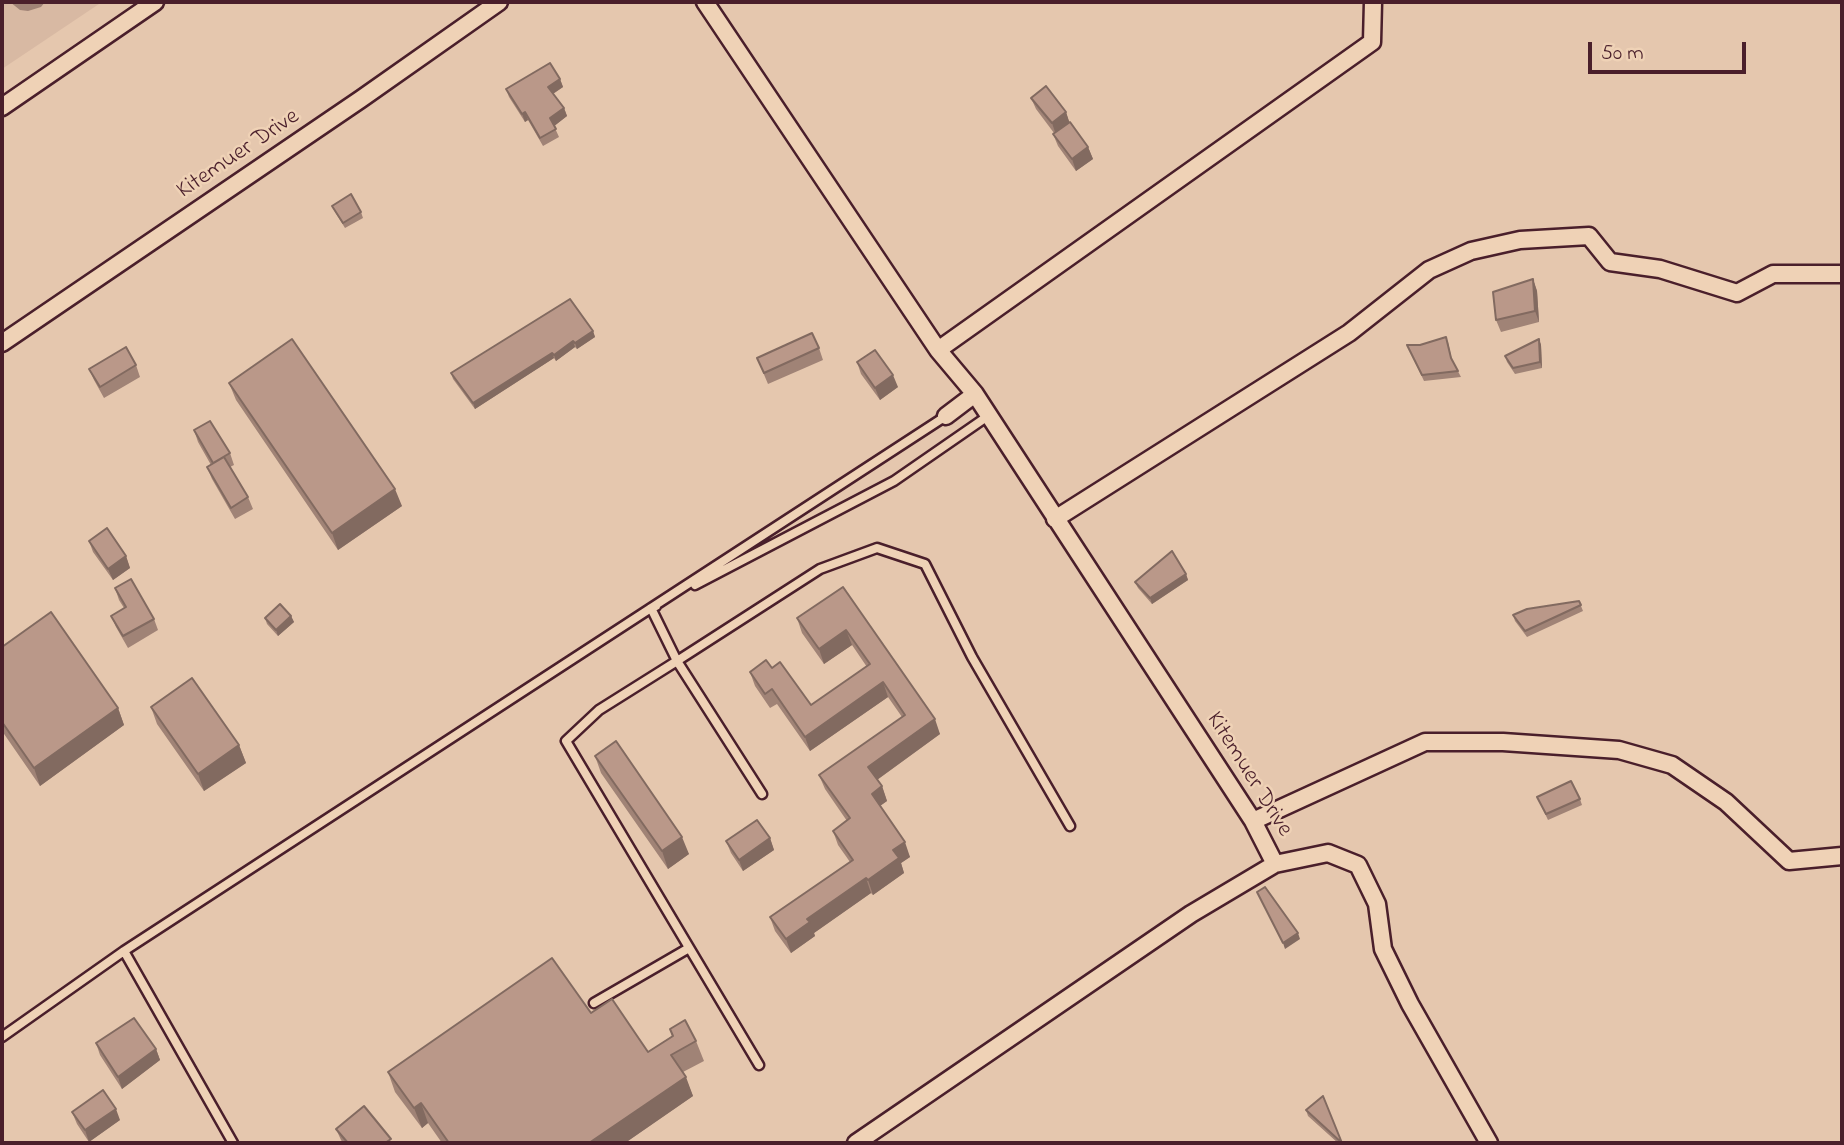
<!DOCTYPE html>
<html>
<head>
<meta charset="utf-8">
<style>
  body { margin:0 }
  #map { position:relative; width:1844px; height:1145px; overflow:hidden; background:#e5c7ae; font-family:"Indie Flower",sans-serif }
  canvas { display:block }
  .frame { position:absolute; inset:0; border:4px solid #4a1f2b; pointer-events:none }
  .scale { position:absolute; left:1588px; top:42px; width:158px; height:32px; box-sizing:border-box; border:4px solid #4a1f2b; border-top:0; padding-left:9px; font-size:21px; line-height:24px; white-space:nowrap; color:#4a1f2b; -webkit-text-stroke:5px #efd2b6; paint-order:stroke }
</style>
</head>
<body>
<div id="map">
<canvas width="1844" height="1145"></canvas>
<div class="frame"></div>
<div class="scale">50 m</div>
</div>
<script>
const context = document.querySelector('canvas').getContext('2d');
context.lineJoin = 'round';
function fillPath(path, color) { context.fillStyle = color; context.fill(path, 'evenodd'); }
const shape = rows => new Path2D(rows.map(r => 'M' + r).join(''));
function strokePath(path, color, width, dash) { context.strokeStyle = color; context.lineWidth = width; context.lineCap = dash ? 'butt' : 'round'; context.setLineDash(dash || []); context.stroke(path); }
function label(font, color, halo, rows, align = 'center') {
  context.font = font + ' "Indie Flower",sans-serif'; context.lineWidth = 5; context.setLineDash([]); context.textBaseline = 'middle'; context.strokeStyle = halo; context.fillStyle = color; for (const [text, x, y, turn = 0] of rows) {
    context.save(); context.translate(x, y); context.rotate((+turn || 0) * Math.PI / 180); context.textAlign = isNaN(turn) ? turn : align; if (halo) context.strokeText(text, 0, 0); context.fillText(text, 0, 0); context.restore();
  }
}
const built = shape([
  [2,2,102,2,2,69]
]);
const service = shape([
  [695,585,894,481,988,416],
  [656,606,651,608,677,661,820,569,877,548,925,564,972,657,1070,826],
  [124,951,233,1143],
  [594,1003,689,948],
  [2,1037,124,951,946,416],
  [759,1065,566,741,599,710,677,661,762,794]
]);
const minor = shape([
  [705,2,938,350,975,394,1253,821,1275,864],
  [2,107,155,2],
  [2,343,361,99,499,2],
  [938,350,1372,42,1373,2],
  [946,416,975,394],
  [1055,519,1349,333,1429,270,1471,251,1520,240,1589,236,1610,262,1660,269,1737,293,1773,274,1842,274],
  [1253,821,1425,742,1503,742,1619,750,1672,765,1726,802,1789,861,1842,856],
  [856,1143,1191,914,1275,864,1328,853,1358,865,1377,904,1383,949,1410,1004,1489,1143]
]);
const wall = shape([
  [10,2,45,2,41,7,28,11,20,10],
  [560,79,563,87,553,94,564,108,567,116,554,126,559,137,543,146,528,120,525,122,509,97,506,89],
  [1031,98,1066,112,1069,122,1088,147,1093,159,1076,171,1058,146,1053,134,1054,133,1036,109],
  [332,206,361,212,363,218,345,228,335,212],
  [1533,279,1537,291,1539,322,1501,332,1496,320],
  [593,331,595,337,577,349,575,347,556,361,554,358,475,409,453,379,451,373],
  [1539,339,1541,345,1542,368,1515,374,1507,362,1505,356],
  [1448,342,1452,360,1461,377,1424,381,1407,345],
  [819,348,823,360,768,384,757,358],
  [857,362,898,387,880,400,861,374],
  [136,365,140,377,104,398,94,380,89,369],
  [229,383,402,506,338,550,236,400],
  [194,430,230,453,234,465,230,467,248,497,253,509,235,519,212,479,207,467,211,465,198,442],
  [89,541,126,556,130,568,113,580,93,552],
  [1186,574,1188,580,1152,604,1138,588,1135,582],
  [843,587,940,734,877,780,882,786,887,801,880,806,910,857,901,863,904,873,873,895,871,893,814,933,815,936,791,953,775,931,770,917,850,862,838,845,833,831,847,821,825,789,819,775,902,717,888,697,810,751,777,704,770,708,755,686,750,672,772,668,811,705,867,667,852,645,824,664,802,633,797,618],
  [115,588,154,619,158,630,128,648,116,627,111,616,124,608,119,600],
  [1579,601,1583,611,1527,637,1515,621,1513,615],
  [291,616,294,622,278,636,267,624,265,618],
  [2,647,118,708,124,725,40,786,2,731],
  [151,707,239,745,246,763,204,791,157,724],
  [595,756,689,854,668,869,601,773],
  [1537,797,1580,799,1582,805,1548,820],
  [770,838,774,850,743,871,731,853,726,841],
  [591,1013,648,1052,672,1036,670,1029,696,1041,704,1061,683,1072,693,1096,625,1143,442,1143,428,1123,422,1128,395,1092,388,1072],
  [96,1043,156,1049,160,1060,122,1089,100,1055],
  [1306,1110,1342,1143,1338,1143,1308,1116],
  [72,1112,120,1120,89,1142,77,1124],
  [336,1129,392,1143,343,1143,341,1140]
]);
const shadedWall = shape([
  [560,79,563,87,551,95,548,87],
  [564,108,567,116,553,127,550,118],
  [525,112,528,120,525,122,522,114],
  [1066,112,1070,124,1056,135,1052,123],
  [1088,147,1093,159,1076,171,1072,159],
  [1533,279,1537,291,1539,322,1535,311],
  [593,331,595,337,577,349,575,343],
  [1539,339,1541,345,1542,368,1540,362],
  [573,341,575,347,556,361,554,355],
  [552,353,554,358,475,409,473,403],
  [893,375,898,387,880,400,875,388],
  [395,489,402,506,338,550,332,533],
  [126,556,130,568,113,580,108,569],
  [1186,574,1188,580,1152,604,1150,598],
  [291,616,294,622,278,636,276,630],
  [846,630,852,645,824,664,819,649],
  [883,682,888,697,810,751,805,737],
  [118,708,124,725,40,786,34,768],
  [935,719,940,734,874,782,868,767],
  [239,745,246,763,204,791,198,774],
  [882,786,887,801,877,808,872,794],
  [682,837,689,854,668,869,662,851],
  [770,838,774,850,743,871,739,860],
  [905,842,910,857,901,863,904,873,873,895,868,880,893,850],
  [866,878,871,893,814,933,815,936,791,953,786,939,807,919],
  [1298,933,1300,939,1285,949,1283,943],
  [156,1049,160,1060,122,1089,118,1077],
  [686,1077,693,1096,625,1143,589,1143],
  [421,1103,428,1123,422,1128,414,1108],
  [116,1109,120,1120,89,1142,85,1130]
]);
const building = shape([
  [550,63,560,79,548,87,564,108,550,118,556,129,540,138,525,112,522,114,506,89,550,63],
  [1046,86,1066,112,1052,123,1031,98,1046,86],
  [1070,122,1088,147,1072,159,1053,134,1070,122],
  [351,194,361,212,343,223,332,206,351,194],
  [1533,279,1535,311,1496,320,1493,292,1533,279],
  [570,299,593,331,575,343,573,341,554,355,552,353,473,403,451,373,570,299],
  [812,333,819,348,764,373,757,358,812,333],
  [1446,337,1451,358,1458,371,1422,375,1407,345,1420,345,1446,337],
  [292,339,395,489,332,533,229,383,292,339],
  [1539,339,1540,362,1513,368,1505,356,1539,339],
  [126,347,136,365,100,387,89,369,126,347],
  [875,350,893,375,875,388,857,362,875,350],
  [210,421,230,453,213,463,194,430,210,421],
  [224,457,248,497,231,508,207,467,224,457],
  [107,528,126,556,108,569,89,541,107,528],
  [1172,551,1186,574,1150,598,1135,582,1172,551],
  [131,579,154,619,123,636,111,616,126,607,115,588,131,579],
  [843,587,935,719,868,767,882,786,872,794,905,842,893,850,899,858,868,880,866,878,807,919,810,922,786,939,770,917,853,860,833,831,850,818,819,775,905,715,883,682,805,737,772,689,765,694,750,672,766,660,772,668,780,662,811,705,870,664,846,630,819,649,797,618,843,587],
  [1579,601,1581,605,1525,631,1513,615,1527,609,1579,601],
  [280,604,291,616,276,630,265,618,280,604],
  [51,612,118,708,34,768,2,722,2,647,51,612],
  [192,678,239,745,198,774,151,707,192,678],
  [616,741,682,837,662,851,595,756,616,741],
  [1571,781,1580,799,1546,814,1537,797,1571,781],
  [757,820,770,838,739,860,726,841,757,820],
  [1265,887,1298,933,1283,943,1257,892,1265,887],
  [552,958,591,1013,612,999,648,1052,673,1036,670,1029,685,1020,696,1041,671,1055,686,1077,589,1143,449,1143,421,1103,414,1108,388,1072,552,958],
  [134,1018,156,1049,118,1077,96,1043,134,1018],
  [103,1090,116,1109,85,1130,72,1112,103,1090],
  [1323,1096,1342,1143,1306,1110,1323,1096],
  [364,1106,391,1139,385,1143,348,1143,336,1129,364,1106]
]);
const streetNames = [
  ["Kitemuer Drive",239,155,-34],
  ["Kitemuer Drive",1248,775,58]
];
fillPath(built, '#d8b9a3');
strokePath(service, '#4a1f2b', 13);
strokePath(minor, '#4a1f2b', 21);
strokePath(service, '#efd2b6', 8);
strokePath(minor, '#efd2b6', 16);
fillPath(wall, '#a08376');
fillPath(shadedWall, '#826a60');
fillPath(building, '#ba9889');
strokePath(building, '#826a60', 2);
label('24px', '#4a1f2b', '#efd2b6', streetNames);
</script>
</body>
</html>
